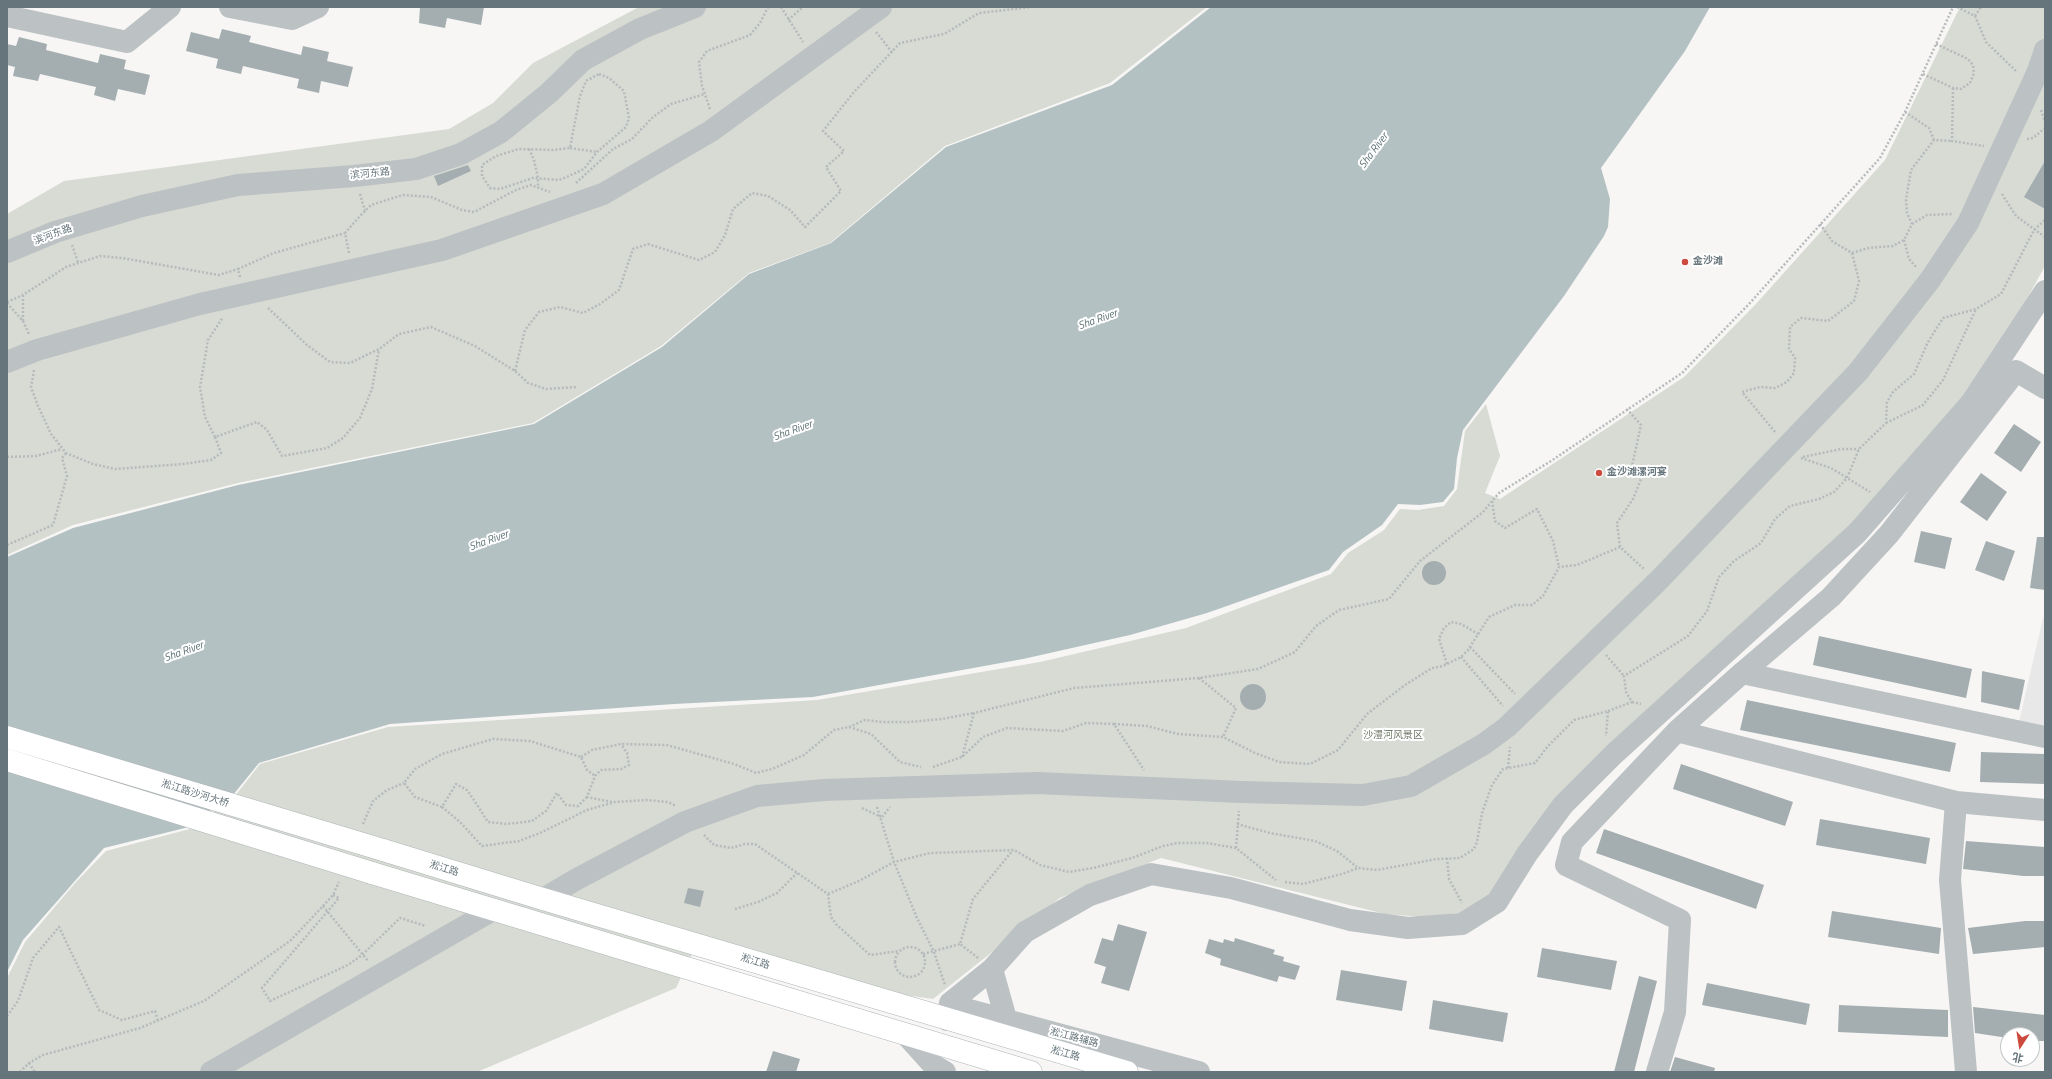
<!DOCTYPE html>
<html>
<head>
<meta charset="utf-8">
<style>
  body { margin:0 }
  #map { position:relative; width:2052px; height:1079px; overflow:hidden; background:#f7f6f4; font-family:"Titillium Web","Noto Sans SC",sans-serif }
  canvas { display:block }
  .frame { position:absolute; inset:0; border:8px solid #66757b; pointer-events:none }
  .north { position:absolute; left:2000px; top:1027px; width:40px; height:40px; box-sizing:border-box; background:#fff; border:1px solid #c2c8ca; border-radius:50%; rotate:192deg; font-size:11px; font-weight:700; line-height:16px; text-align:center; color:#66757b }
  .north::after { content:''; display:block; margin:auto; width:14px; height:18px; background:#cd4b3e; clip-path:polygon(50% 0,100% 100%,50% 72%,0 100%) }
</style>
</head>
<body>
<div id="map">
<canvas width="2052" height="1079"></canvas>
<div class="frame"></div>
<div class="north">北</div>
</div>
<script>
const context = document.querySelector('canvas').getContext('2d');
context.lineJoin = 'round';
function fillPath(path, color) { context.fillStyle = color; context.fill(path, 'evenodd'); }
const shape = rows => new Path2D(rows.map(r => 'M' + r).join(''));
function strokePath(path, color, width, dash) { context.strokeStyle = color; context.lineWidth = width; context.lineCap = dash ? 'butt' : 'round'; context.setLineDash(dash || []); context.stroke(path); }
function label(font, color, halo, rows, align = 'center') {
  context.font = font + ' "Titillium Web","Noto Sans SC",sans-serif'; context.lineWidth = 4; context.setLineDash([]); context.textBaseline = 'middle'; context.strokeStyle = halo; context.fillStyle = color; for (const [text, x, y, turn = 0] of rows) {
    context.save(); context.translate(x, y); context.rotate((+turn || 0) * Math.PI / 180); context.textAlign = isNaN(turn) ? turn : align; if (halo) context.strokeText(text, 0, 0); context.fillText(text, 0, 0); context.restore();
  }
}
const built = shape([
  [2043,618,2045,618,2045,728,2019,722]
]);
const green = shape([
  [639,7,1207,7,1110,83,945,146,830,243,749,273,661,346,533,423,238,483,73,525,7,555,7,214,64,181,449,129,493,103,533,63],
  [1960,7,2045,7,2045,266,2000,348,1918,455,1856,523,1578,782,1493,897,1469,912,1423,917,1385,914,1161,858,1060,898,933,999,905,995,701,935,676,988,477,1072,7,1072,7,978,25,942,76,882,106,851,190,829,235,796,260,764,388,727,817,700,1040,662,1186,628,1331,574,1348,553,1384,530,1400,509,1418,510,1444,506,1457,489,1465,431,1486,404,1500,456,1485,493,1500,499,1684,377,1755,305,1885,160]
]);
const water = shape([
  [1211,7,1710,7,1685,51,1601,168,1610,199,1608,227,1604,236,1564,296,1463,430,1457,458,1454,489,1443,502,1420,505,1398,504,1382,525,1343,552,1329,570,1207,613,1130,635,1023,659,813,697,674,704,390,724,259,763,233,795,185,828,104,848,23,940,7,972,7,557,73,528,238,485,534,424,662,347,749,274,831,243,946,147,1112,85]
]);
const building = shape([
  [420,7,484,7,481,25,447,18,445,28,419,23],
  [222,29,251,36,249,42,301,55,303,46,329,52,327,61,353,67,348,87,321,81,319,93,297,88,299,79,243,66,241,74,216,68,218,59,186,51,191,32,219,39],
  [19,37,47,44,46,50,98,63,100,54,126,60,124,69,150,75,145,95,118,89,115,101,94,95,96,87,40,74,38,81,13,76,15,67,7,65,7,44,16,46],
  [2045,161,2045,209,2024,197],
  [468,165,471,171,438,186,434,176],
  [2014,424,2041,442,2021,472,1994,453],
  [1981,473,2007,492,1987,521,1960,502],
  [1921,531,1952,538,1945,569,1914,562],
  [2037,537,2045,537,2045,590,2030,588],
  [1986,541,2015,551,2004,581,1975,570],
  '1422 573a12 12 0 1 1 24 0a12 12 0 1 1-24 0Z',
  [1819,636,1972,669,1966,698,1813,665],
  [1982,671,2025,680,2019,710,1981,702],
  '1240 697a13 13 0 1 1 26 0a13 13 0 1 1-26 0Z',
  [1747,700,1956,743,1950,772,1740,730],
  [1981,752,2045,754,2045,784,1980,782],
  [1681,764,1793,802,1785,826,1673,789],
  [1820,819,1930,838,1926,864,1816,845],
  [1604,829,1764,885,1756,909,1596,853],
  [1966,841,2045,847,2045,876,2023,876,1963,869],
  [688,888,704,891,700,907,684,903],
  [1832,911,1941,928,1939,954,1828,937],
  [2025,921,2045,921,2045,947,1973,954,1968,928],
  [1118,924,1147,932,1129,991,1101,983,1106,967,1094,963,1102,938,1113,941],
  [1235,938,1275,950,1273,954,1284,957,1283,961,1300,966,1295,980,1279,976,1277,982,1220,965,1221,959,1205,953,1209,939,1223,943,1224,939,1234,942],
  [1542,948,1617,961,1611,990,1537,977],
  [1341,970,1407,981,1402,1011,1336,1000],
  [1639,976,1657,981,1634,1072,1614,1072],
  [1707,983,1810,1004,1806,1025,1702,1005],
  [1433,1000,1508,1013,1503,1042,1429,1029],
  [1839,1005,1948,1010,1948,1037,1838,1032],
  [1973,1007,2045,1015,2045,1041,2032,1041,2032,1035,2008,1035,2008,1038,1975,1033],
  [773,1051,800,1059,796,1072,766,1072],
  [1675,1057,1715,1068,1714,1072,1670,1072]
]);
const path = shape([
  [781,7,803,42],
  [1957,7,1975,16,1986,42,2017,72],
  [1975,16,1981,7],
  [788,20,803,7],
  [876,32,892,52],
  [599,74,609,78,624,91,629,118,626,127,597,152,584,169,569,176,559,180,533,178,500,189,490,188,482,176,482,165,496,156,519,149,553,150,570,148,580,96,586,81,599,74],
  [1923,74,1953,88,1961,89,1970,83,1974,73,1973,65,1968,59,1936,44],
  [1953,88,1952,141,1984,146],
  [710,109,702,86,699,62,707,51,750,35,760,23,768,7],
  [2041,110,2045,122],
  [1905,112,1929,128,1934,140],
  [2027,139,2033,138,2045,128],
  [570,148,597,152],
  [529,149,534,160,538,178,538,188],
  [576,183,613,149,632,139,653,117,671,104,705,94],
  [360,194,365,211],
  [2002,194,2016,216,2045,237],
  [1912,224,1927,215,1953,214],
  [1904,240,1909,259,1917,268],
  [72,245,78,262],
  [349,253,345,233,360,216,371,205,403,195,431,197,462,210,474,212,516,190,531,185,550,192],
  [1852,253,1868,248,1893,246,1904,240,1912,224,1907,213,1906,200,1911,170,1934,140,1952,141],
  [240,277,238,269,274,253,345,233],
  [7,302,23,295,66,267,100,256,122,258,219,275,238,269],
  [7,303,23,321,23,295],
  [268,308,307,345,330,362,350,363,379,349,399,334,431,327,475,346,515,371,528,383,546,389,576,387],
  [23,321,29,334],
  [34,370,31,387,38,406,51,434,66,453,93,464,115,469,183,464,211,460,221,453,215,437,257,422,267,430,282,456,327,448,343,438,360,418,372,389,379,349],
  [515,371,525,330,539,312,560,307,583,313,600,304,619,290,633,249,648,244,699,260,715,252,725,235,733,209,752,193,768,196,790,210,805,227,841,191,826,167,844,151,823,131,854,92,900,43,944,34,979,13,1032,7],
  [1886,423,1923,405,1943,380,1976,309],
  [1775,432,1742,392,1760,387,1775,388,1787,382,1794,373,1795,358,1789,349,1790,327,1801,318,1828,321,1854,301,1859,281,1852,253,1832,241,1820,224],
  [215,437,205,417,200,387,208,340,223,317],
  [7,457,36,456,62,449],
  [1803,457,1841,449,1859,449],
  [1801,458,1831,468,1870,492],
  [1492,501,1495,521,1505,528,1537,509,1553,541,1559,567],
  [7,545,53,525,67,476,62,458,66,453],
  [1620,547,1617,523,1633,499,1641,479,1632,466,1641,425,1627,409],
  [1470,647,1515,694],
  [1606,655,1624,676],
  [1461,657,1503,706],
  [1447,664,1439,639,1444,628,1451,622,1461,624,1478,634],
  [1199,678,1236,708,1223,737],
  [1632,702,1641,704],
  [1608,711,1632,702,1626,692,1624,676,1688,636,1707,611,1719,577,1734,561,1761,543,1775,519,1790,506,1819,499,1834,492,1847,478,1859,449,1886,423,1887,402,1893,392,1914,374,1928,342,1943,318,1976,309,2001,294,2034,230,2045,220],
  [1114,724,1147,726,1178,734,1223,737,1255,753,1279,762,1310,764,1338,750,1367,714,1405,685,1432,668,1443,666,1461,657,1468,650,1489,617,1515,605,1532,605,1543,596,1559,567,1577,565,1620,547,1644,569],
  [849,727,865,720,882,722,909,722,942,719,974,713],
  [581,757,592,750,621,744,667,745,734,764,756,773,772,769,804,755,834,730,849,727,871,734,900,762,921,767],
  [962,757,974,713,1074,688,1199,678,1258,669,1295,652,1316,626,1339,610,1389,599,1420,561,1483,512,1499,493,1551,461,1682,373,1749,304,1880,158,1905,112,1953,7],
  [933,767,962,757,983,737,1007,728,1063,731,1086,723,1114,724,1144,770],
  [1508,768,1510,747],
  [587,797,578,806,566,805,557,793,546,811,532,821,507,824,488,822,474,800,467,790,456,784,442,807,460,822,482,846,519,841,540,833,587,810,615,802,647,800,668,802,676,806],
  [612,802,587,797,595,776,601,770,621,769,629,765,627,753,621,744],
  [442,807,415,797,404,783,415,769,442,754,493,739,530,741,581,757,587,770,595,776],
  [877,807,894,862,917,918,934,952,945,985],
  [862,808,881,817],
  [882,817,890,807],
  [363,824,373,801,387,790,404,783],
  [1237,824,1270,833,1315,841,1337,851,1357,867],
  [704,835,714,845,731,848,745,844,755,844,828,894,831,917,837,925,870,955,899,951],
  [1236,848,1239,811],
  [1447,858,1449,879,1462,903],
  [1285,882,1303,884,1342,874,1358,868,1377,870,1437,859,1460,858,1474,849,1477,842,1482,813,1492,785,1503,769,1535,763,1548,746,1574,720,1608,711,1606,736],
  [828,894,859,881,894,862,930,853,1014,850,1040,865,1069,872,1093,868,1132,858,1163,846,1178,843,1207,843,1236,848,1276,880],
  [333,895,339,898,262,988,270,1001,348,965,362,955,400,918,426,926],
  [323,906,333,895,339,882],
  [735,909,758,902,777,893,797,873],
  '895 962a15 15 0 1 1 30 0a15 15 0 1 1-30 0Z',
  [923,954,960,944],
  [978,958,960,944,973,899,1013,850],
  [7,1016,18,1001,33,958,59,927,99,1010,122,1020,155,1011,158,1021],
  [29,1063,35,1072],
  [20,1072,29,1063,43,1055,140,1028,204,1001,290,941,323,906,368,961]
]);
const minor = shape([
  [230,7,292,19,318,7],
  [7,16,127,42,170,7],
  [7,252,55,232,142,206,238,185,354,176,416,169,461,154,501,132,549,93,583,60,640,29,695,7],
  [7,362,37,350,200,304,442,250,603,194,711,131,881,7],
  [1742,673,1831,597,1889,534,2016,371,2045,388],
  [1677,731,1742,673,2045,737],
  [1956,802,1950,880,1966,1072],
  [543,899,577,879,685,822,757,796,824,790,1037,783,1241,792,1363,795,1411,786,1484,744,1507,727,1658,581,1858,372,1930,280,1968,223,2038,71,2045,50],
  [992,969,1006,1019,1003,1031],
  [950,1003,966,1009,1199,1072],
  [947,1020,950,1003,992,969,1025,932,1090,895,1151,874,1231,888,1350,920,1408,928,1462,924,1497,902,1527,854,1563,805,1614,754,1857,533,1971,403,2045,291],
  [907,1036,933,1065,945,1072],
  [211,1072,493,910],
  [1657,1072,1675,1012,1680,920,1566,865,1572,842,1677,731,1956,802,2045,810]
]);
const major = shape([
  [383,850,543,899,1127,1072],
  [372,873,1031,1072]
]);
const majorBridge = shape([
  [7,737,383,850],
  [7,760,372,873]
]);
const markers = [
  [1685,262,4,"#cd4b3e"],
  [1599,473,4,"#cd4b3e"]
];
const streetNames = [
  ["滨河东路",370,174,-6],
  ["滨河东路",53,235,-20],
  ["淞江路沙河大桥",195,794,17],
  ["淞江路",444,869,17],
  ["淞江路",755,962,17],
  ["淞江路辅路",1074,1038,15],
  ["淞江路",1065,1054,16]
];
const poiNames = [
  ["金沙滩",1693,262],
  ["金沙滩漯河宴",1607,473]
];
const parkNames = [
  ["沙澧河风景区",1393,736]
];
const waterNames = [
  ["Sha River",1374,151,-53],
  ["Sha River",1098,320,-20],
  ["Sha River",793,431,-20],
  ["Sha River",489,541,-20],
  ["Sha River",184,652,-20]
];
fillPath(built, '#e7e8e7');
fillPath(green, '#d7dbd4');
fillPath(water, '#b4c1c3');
fillPath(building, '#a4adb0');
strokePath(major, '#b0b5b7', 23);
strokePath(path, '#b6babc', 2.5, [2, 2]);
strokePath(minor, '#bcc1c3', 22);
strokePath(major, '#fff', 22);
strokePath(majorBridge, '#b0b5b7', 23, []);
strokePath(majorBridge, '#fff', 22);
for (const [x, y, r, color] of markers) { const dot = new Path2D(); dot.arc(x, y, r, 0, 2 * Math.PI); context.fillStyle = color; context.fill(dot); strokePath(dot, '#fff', 1.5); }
label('10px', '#66757b', '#fff', streetNames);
label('bold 10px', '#66757b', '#fff', poiNames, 'left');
label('10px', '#6e7968', '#fff', parkNames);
label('italic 11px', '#607476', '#fff', waterNames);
</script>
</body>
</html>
